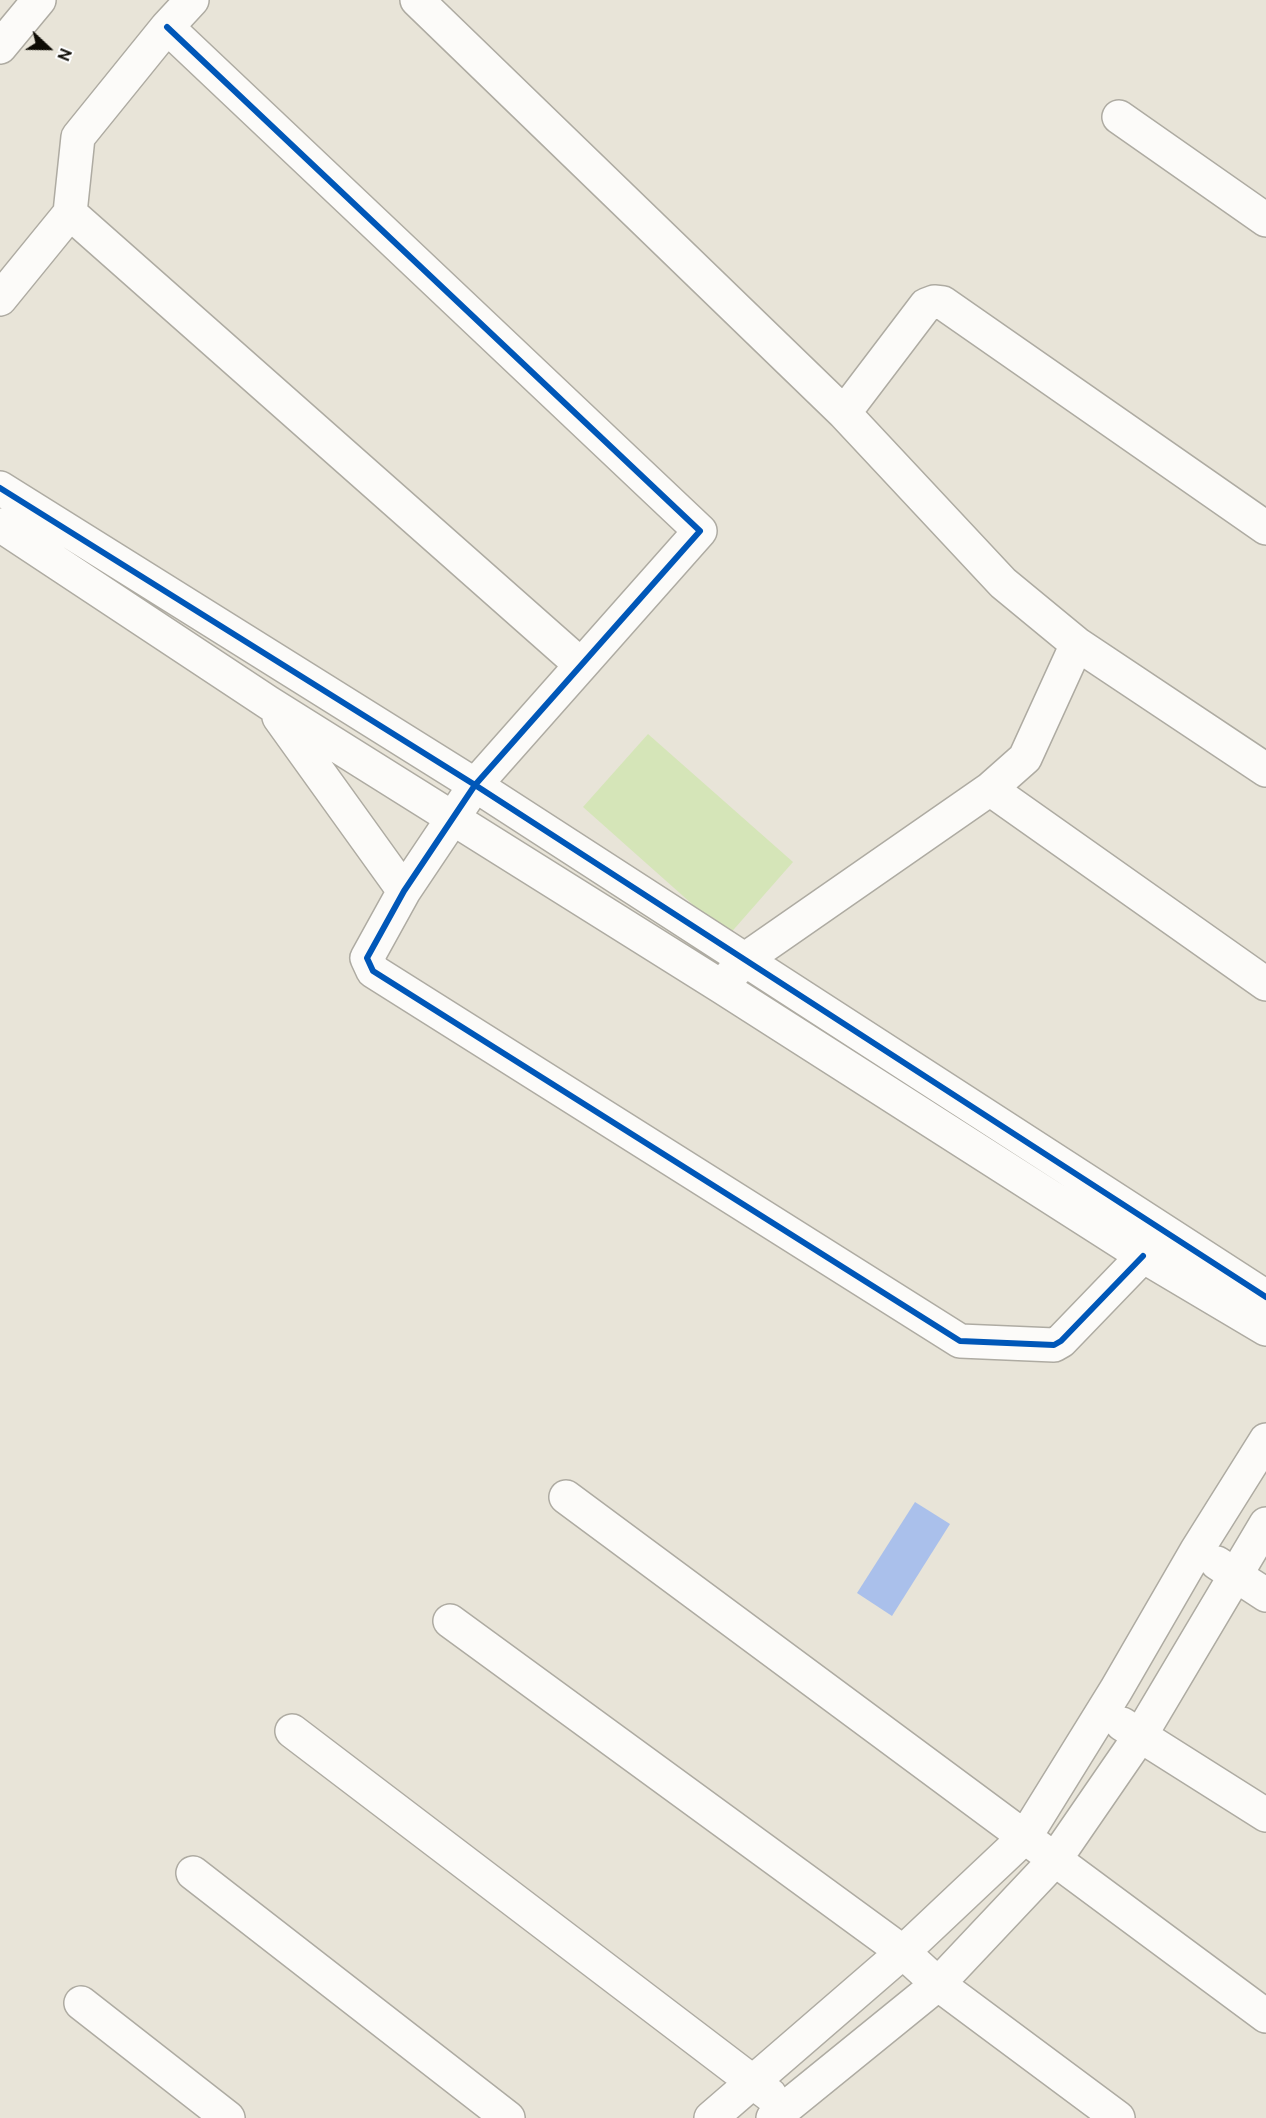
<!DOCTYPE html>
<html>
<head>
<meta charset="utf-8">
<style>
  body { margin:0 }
  #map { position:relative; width:1266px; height:2118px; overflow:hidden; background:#e8e4d8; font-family:Ubuntu,sans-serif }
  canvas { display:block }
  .north { position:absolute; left:18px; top:18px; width:60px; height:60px; -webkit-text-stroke:4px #fff; paint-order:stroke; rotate:112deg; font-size:16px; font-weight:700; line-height:24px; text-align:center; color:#0e0c05 }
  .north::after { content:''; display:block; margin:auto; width:21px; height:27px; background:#0e0c05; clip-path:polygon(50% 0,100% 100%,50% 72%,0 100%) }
</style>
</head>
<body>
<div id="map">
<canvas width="1266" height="2118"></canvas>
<div class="north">N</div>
</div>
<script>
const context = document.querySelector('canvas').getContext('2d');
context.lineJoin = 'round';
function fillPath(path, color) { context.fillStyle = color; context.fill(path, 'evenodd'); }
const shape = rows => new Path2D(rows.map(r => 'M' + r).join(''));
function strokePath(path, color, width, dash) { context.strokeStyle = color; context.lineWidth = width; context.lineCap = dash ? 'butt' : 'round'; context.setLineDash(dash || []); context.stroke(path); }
const green = shape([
  [648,734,793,862,728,936,583,807]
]);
const water = shape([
  [915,1502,950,1524,892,1616,857,1593]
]);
const minor = shape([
  [192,0,167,27,78,137,70,213,581,665],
  [417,0,844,413],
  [167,27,700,531,475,785,404,891,367,958,373,971,960,1341,1054,1345,1061,1341,1143,1256],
  [0,47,39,0],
  [1119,117,1266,220],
  [0,299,70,213],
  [0,488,475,785,1266,1297],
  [0,525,269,703,722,987,1143,1256,1266,1329],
  [1266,528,943,303,934,302,926,305,844,413,1003,583,1077,644,1266,770],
  [279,717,404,891],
  [990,789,1266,984],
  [732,974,744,960,990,789,1025,758,1077,644],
  [566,1497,1266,2016],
  [1217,1563,1266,1595],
  [450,1621,903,1952,938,1984,1118,2118],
  [1122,1724,1266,1815],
  [292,1731,770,2095],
  [193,1873,508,2118],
  [81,2003,228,2118],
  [711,2118,903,1952,1025,1837,1116,1690,1197,1550,1266,1440],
  [773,2118,938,1984,1054,1861,1140,1736,1266,1524]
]);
const cycleway = shape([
  [167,27,700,531,475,785,404,891,367,958,373,971,960,1341,1054,1345,1061,1341,1143,1256],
  [0,488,475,785,1266,1297]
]);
fillPath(green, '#d5e5b8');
fillPath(water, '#aac0eb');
strokePath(minor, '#aeaba2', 36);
strokePath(minor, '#fcfbf9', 33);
strokePath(cycleway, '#0057b8', 6);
</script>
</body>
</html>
